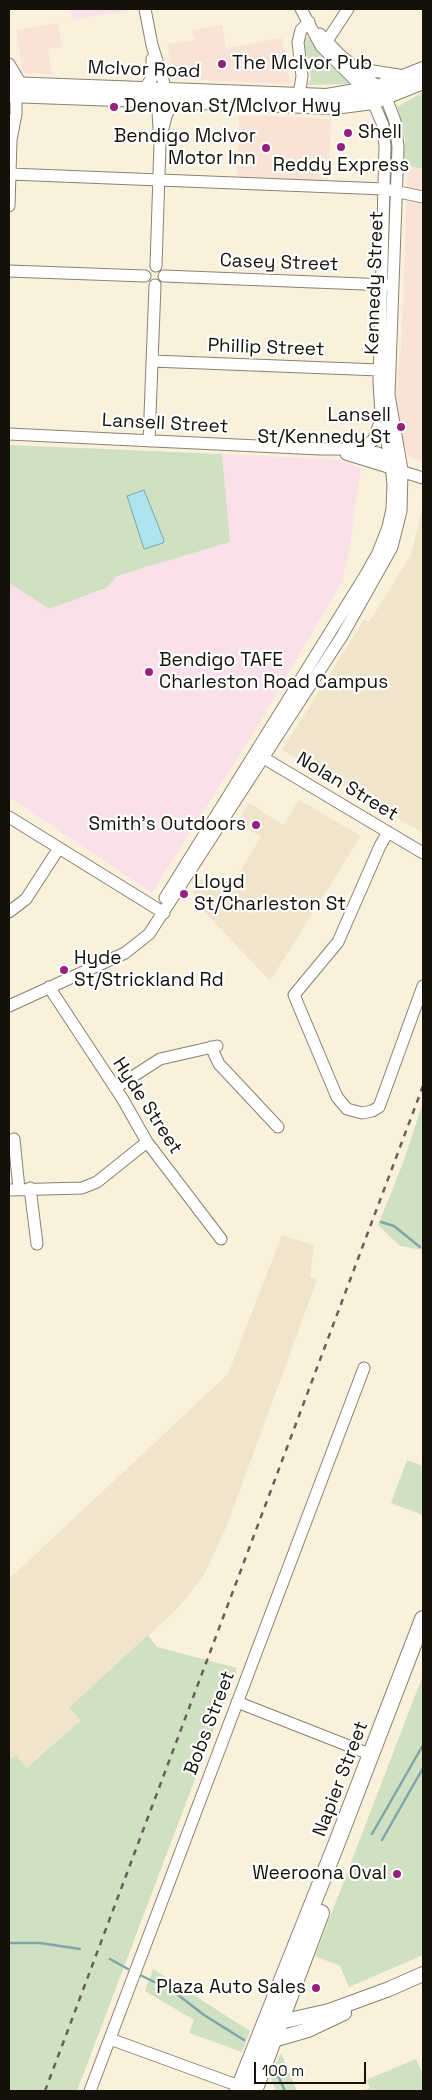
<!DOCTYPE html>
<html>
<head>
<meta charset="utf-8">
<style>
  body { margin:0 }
  #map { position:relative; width:432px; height:2100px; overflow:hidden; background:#faf1dd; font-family:"Space Grotesk",sans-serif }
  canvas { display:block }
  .frame { position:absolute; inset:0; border:10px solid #14110a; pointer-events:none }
  .scale { position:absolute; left:254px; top:2062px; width:112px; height:22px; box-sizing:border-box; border:2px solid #14110a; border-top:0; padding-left:6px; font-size:15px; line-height:18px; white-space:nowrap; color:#14110a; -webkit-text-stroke:4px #fff; paint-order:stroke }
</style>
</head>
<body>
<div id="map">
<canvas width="432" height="2100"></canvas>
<div class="frame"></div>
<div class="scale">100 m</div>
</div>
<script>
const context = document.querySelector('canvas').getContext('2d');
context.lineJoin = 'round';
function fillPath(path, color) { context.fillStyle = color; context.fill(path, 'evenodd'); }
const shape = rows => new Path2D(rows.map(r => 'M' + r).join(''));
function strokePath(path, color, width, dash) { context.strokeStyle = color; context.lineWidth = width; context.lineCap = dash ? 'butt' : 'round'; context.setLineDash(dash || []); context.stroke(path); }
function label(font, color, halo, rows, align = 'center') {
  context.font = font + ' "Space Grotesk",sans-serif'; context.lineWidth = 4.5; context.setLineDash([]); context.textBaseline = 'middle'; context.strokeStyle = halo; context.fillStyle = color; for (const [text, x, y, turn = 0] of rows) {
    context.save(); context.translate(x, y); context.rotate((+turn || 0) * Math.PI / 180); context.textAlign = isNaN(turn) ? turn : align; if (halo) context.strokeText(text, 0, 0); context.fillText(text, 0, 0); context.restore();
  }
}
const commercial = shape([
  [58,23,62,47,48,49,52,74,23,73,16,30],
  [222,25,226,48,282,38,290,84,174,79,167,44,196,40,192,30],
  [239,115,331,119,328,183,237,179],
  [408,165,423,169,423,461,409,457,404,448,395,397,401,346]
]);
const built = shape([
  [423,506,423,833,282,750,364,620,369,622,411,555],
  [299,800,361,836,270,981,196,903,193,891,201,879,226,894,261,837,237,822,249,803,283,825],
  [282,1235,314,1245,310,1277,317,1280,227,1525,203,1577,177,1609,70,1708,81,1720,25,1768,16,1755,9,1760,9,1579,228,1374]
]);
const education = shape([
  [70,9,127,9,128,10,72,20],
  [222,454,341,460,361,468,348,557,342,582,252,735,152,893,9,797,9,583,49,609,106,588,117,576,230,542]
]);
const green = shape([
  [308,37,331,65,351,81,349,84,307,85,311,79,304,40],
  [423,92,423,169,403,164,405,138,397,107],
  [9,445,222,454,230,542,117,576,106,588,49,609,9,583],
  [423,1102,422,1202,422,1250,400,1246,378,1225,403,1163],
  [407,1460,423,1466,423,1515,391,1503],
  [148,1635,157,1647,237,1668,77,2091,9,2091,9,1760,16,1755,26,1768,81,1720,69,1708],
  [423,1675,423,1955,349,1987,340,1966,315,1956],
  [153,1969,250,2031,242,2052,189,2033,194,2020,145,1991],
  [281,2053,297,2091,276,2091,270,2076],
  [416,2059,423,2074,423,2091,363,2091,370,2088,366,2080]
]);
const water = shape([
  [144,490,164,540,163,543,144,549,127,496,144,490]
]);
const stream = shape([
  [381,1222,394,1226,420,1247],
  [372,1834,423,1745],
  [382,1840,423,1768],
  [9,1943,40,1943,80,1949],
  [110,1959,128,1969],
  [140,1975,173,1991,204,2015,244,2040],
  [275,2069,285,2091]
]);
const minor = shape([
  [145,9,152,45,166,90],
  [301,9,321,46,365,90],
  [320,34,339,54,378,87],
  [327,41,348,9],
  [9,64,21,84],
  [361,69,404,76],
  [144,89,152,78,152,59],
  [299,95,302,76,298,42,301,30,309,22],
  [153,100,158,112,160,144,156,266],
  [163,128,167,113,177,101],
  [10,174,384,189,423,197],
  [9,206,11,140,16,114,16,95,13,89],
  [9,271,145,276],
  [164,276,388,285],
  [152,361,379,370],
  [9,434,320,449,352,449,378,453,394,460],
  [149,441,155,285],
  [359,447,373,441,381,420],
  [346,454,423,478],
  [257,754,423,853],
  [9,817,164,913],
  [388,832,380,846,338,942,294,995,337,1097,347,1109,362,1113,372,1111,379,1107,423,986],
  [165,898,365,576,378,553,388,527,392,509,393,484,390,457,381,413,379,382,385,146,383,125,373,102],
  [9,912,26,899,59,848],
  [49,987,122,1098,147,1142,221,1239],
  [9,1006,125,953,149,934,342,636,392,547,401,511,402,470,389,395,398,147,395,121,386,98],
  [211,1047,219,1064,278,1127],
  [115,1088,160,1059,217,1046],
  [14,1139,19,1189],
  [30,1188,37,1244],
  [9,1190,82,1188,97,1182,147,1142],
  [237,1702,372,1755],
  [110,2039,239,2086],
  [90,2091,364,1368]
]);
const major = shape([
  [9,84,327,96,378,87,423,69],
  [9,95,334,107,373,102,423,82],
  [280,2022,329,2011,389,1989,423,1974],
  [273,2040,308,2030,344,2013]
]);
const highway = shape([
  [238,2091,336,1845,423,1619],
  [254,2091,321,1913]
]);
const rail = shape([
  [45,2091,423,1086]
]);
const markers = [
  [222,64,5,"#95217f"],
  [114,107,5,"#95217f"],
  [348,133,5,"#95217f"],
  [341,147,5,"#95217f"],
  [266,148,5,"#95217f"],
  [401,427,5,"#95217f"],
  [149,672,5,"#95217f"],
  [256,825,5,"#95217f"],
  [184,894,5,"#95217f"],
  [64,970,5,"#95217f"],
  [397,1874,5,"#95217f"],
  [316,1988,5,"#95217f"]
];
const poiNames = [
  ["The McIvor Pub",232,64],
  ["Denovan St/McIvor Hwy",124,107],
  ["Shell",358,133],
  ["Bendigo McIvor",256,137,"right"],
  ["Motor Inn",256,159,"right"],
  ["Reddy Express",341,166,"center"],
  ["Lansell",391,416,"right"],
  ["St/Kennedy St",391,438,"right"],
  ["Bendigo TAFE",159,661],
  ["Charleston Road Campus",159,683],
  ["Smith's Outdoors",246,825,"right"],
  ["Lloyd",194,883],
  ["St/Charleston St",194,905],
  ["Hyde",74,959],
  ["St/Strickland Rd",74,981],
  ["Weeroona Oval",387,1874,"right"],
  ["Plaza Auto Sales",306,1988,"right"]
];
const streetNames = [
  ["McIvor Road",144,70,2],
  ["Casey Street",279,263,2],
  ["Kennedy Street",375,283,-88],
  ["Phillip Street",266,348,2],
  ["Lansell Street",165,424,3],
  ["Nolan Street",347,787,31],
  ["Hyde Street",147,1106,57],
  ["Bobs Street",210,1723,-69],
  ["Napier Street",341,1779,-69]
];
fillPath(commercial, '#f9e3d6');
fillPath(built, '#f0e5ca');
fillPath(education, '#fae0e8');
fillPath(green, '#cfe1c2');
fillPath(water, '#ade4ed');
strokePath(water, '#7fa5a9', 1);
strokePath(stream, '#7fa5a9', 2.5);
strokePath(minor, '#8a8270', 13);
strokePath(major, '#8a8270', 16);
strokePath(highway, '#8a8270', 18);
strokePath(minor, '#fff', 11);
strokePath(major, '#fff', 14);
strokePath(highway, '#fff', 16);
strokePath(rail, '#666156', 2.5, [6, 6]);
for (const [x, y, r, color] of markers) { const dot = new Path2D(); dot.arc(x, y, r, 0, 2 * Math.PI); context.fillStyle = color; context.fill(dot); strokePath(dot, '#fff', 2); }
label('19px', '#14110a', '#fff', poiNames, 'left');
label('19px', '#14110a', '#fff', streetNames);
</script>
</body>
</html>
